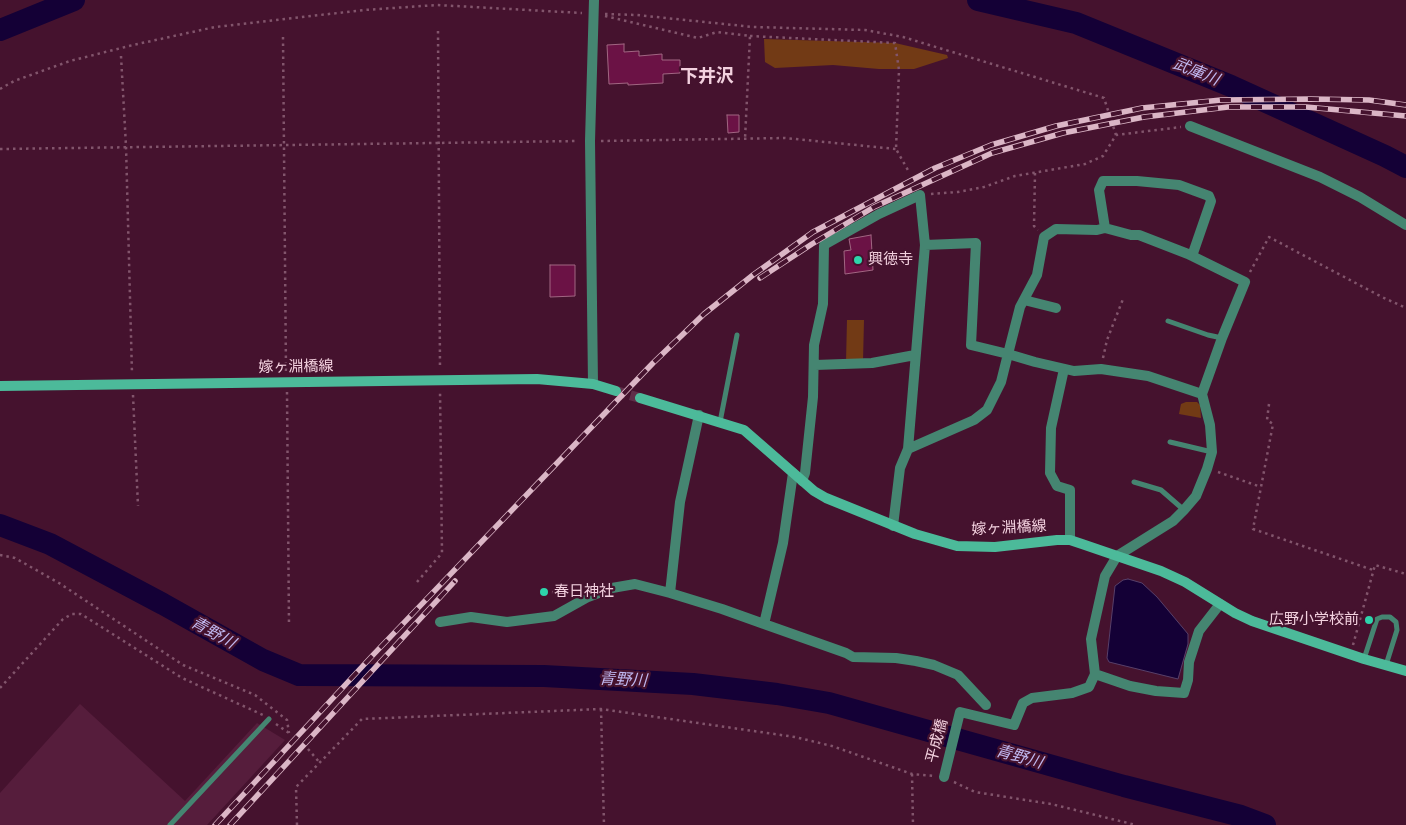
<!DOCTYPE html>
<html>
<head>
<meta charset="utf-8">
<style>
  body { margin:0 }
  canvas { display:block; background:#45122e }
</style>
</head>
<body>
<canvas width="1406" height="825"></canvas>
<script>
const context = document.querySelector('canvas').getContext('2d');
context.lineJoin = 'round';
function fillPath(path, color) { context.fillStyle = color; context.fill(path, 'evenodd'); }
const shape = rows => new Path2D(rows.map(r => 'M' + r).join(''));
function strokePath(path, color, width, dash) { context.strokeStyle = color; context.lineWidth = width; context.lineCap = dash ? 'butt' : 'round'; context.setLineDash(dash || []); context.stroke(path); }
function label(font, color, halo, rows, align = 'center') {
  context.font = font + ' Figtree,"Noto Sans JP",sans-serif'; context.lineWidth = 4.5; context.setLineDash([]); context.textBaseline = 'middle'; context.strokeStyle = halo; context.fillStyle = color; for (const [text, x, y, turn = 0] of rows) {
    context.save(); context.translate(x, y); context.rotate((+turn || 0) * Math.PI / 180); context.textAlign = isNaN(turn) ? turn : align; if (halo) context.strokeText(text, 0, 0); context.fillText(text, 0, 0); context.restore();
  }
}
const built = shape([
  [80,704,185,801,257,723,285,740,207,825,0,825,0,793]
]);
const green = shape([
  [764,39,895,43,947,55,948,58,914,69,879,69,833,65,775,68,765,62],
  [847,320,864,320,863,361,846,362],
  [1186,402,1197,402,1200,405,1201,418,1179,414,1181,404]
]);
const water = shape([
  [1128,579,1142,583,1157,597,1188,634,1188,644,1178,679,1109,662,1107,658,1115,586,1123,580,1128,579]
]);
const river = shape([
  [978,0,1076,23,1231,86,1385,156,1406,167],
  [0,30,74,0],
  [0,525,50,544,163,604,263,660,299,675,544,676,693,684,777,694,829,703,1124,786,1241,816,1265,825]
]);
const building = shape([
  [624,44,624,52,639,51,639,56,662,54,662,60,680,60,680,73,663,74,663,83,628,85,628,83,609,84,607,45,624,44],
  [727,115,739,115,739,132,728,133,727,115],
  [871,235,873,270,845,274,844,251,851,250,849,239,871,235],
  [550,265,575,265,575,296,550,297,550,265]
]);
const secondaryTunnel = shape([
  [616,391,640,398]
]);
const path = shape([
  [605,14,637,15,753,27,865,30,903,37,1104,98,1116,135],
  [605,16,698,38,717,32,750,36,745,139],
  [438,31,440,369],
  [750,36,895,43,899,70,896,149,909,172],
  [283,37,286,372],
  [121,56,126,146,132,374],
  [0,89,14,81,70,61,133,45,215,27,364,10,437,5,582,13],
  [601,141,785,138,896,149],
  [0,149,578,141],
  [1035,173,1034,226,1038,230],
  [931,194,958,192,984,187,1015,176,1085,164,1103,156,1116,135,1181,127],
  [1250,272,1269,237,1382,297,1406,308],
  [1103,358,1107,340,1123,299],
  [287,392,289,626],
  [133,395,138,506],
  [1269,404,1267,420,1273,424,1253,529,1373,570],
  [1218,472,1261,487],
  [0,555,15,558,59,583,183,665,255,695,287,720,289,733],
  [417,582,442,553,440,390],
  [552,592,570,595],
  [1353,645,1375,565,1406,574],
  [0,688,63,619,72,614,81,614,182,678,263,715],
  [601,709,604,825],
  [276,724,289,733],
  [308,749,320,763],
  [912,774,913,825],
  [954,782,975,792,1051,804,1136,825],
  [297,825,296,787,362,719,601,709,795,737,832,746,912,774,935,776]
]);
const lane = shape([
  [1168,321,1208,335,1222,338],
  [720,422,737,335],
  [1170,442,1212,452],
  [1134,482,1161,490,1184,510],
  [1364,659,1377,619,1382,617,1390,617,1396,622,1397,630,1386,665],
  [170,825,269,719]
]);
const street = shape([
  [1190,126,1320,177,1360,197,1406,225],
  [1105,228,1131,235,1139,235,1188,254,1245,282,1222,338,1202,394,1148,376,1101,369,1074,371,1035,362,1008,354,1020,307,1037,275,1044,237,1056,229,1097,230,1105,228],
  [1105,228,1099,190,1103,181,1137,181,1179,185,1209,196,1211,201,1192,256],
  [1024,300,1056,308],
  [815,365,872,363,915,355],
  [1064,369,1051,428,1050,473,1057,486,1070,490,1070,540],
  [593,384,590,141,594,0],
  [699,415,680,502,670,593,722,609,764,624,783,543,793,473],
  [802,481,805,473,813,397,814,345,823,304,824,245,879,214,920,195,925,245,908,449],
  [893,526,900,468,908,449,974,420,987,410,1001,382,1008,354,971,345,976,243,925,245],
  [440,622,471,617,507,622,554,616,588,597,612,588,635,584,670,593],
  [764,624,846,653,853,657,896,658,916,661,934,665,958,675,986,705],
  [1095,674,1130,686,1156,691,1184,693,1188,680,1189,662,1199,631,1220,604],
  [944,777,960,712,1014,725,1023,703,1032,698,1072,693,1089,687,1095,674,1091,639,1105,576,1117,556,1173,521,1184,510,1196,496,1207,469,1212,452,1210,425,1202,394]
]);
const secondary = shape([
  [0,386,537,379,593,384,616,391],
  [640,398,744,430,814,491,826,498,915,534,957,546,995,547,1057,540,1070,540,1082,544,1161,571,1185,582,1235,613,1252,621,1364,659,1406,671]
]);
const rail = shape([
  [760,278,812,244,874,207,992,153,1063,133,1144,117,1228,107,1306,107,1406,116],
  [215,825,373,655,653,363,704,314,753,275,813,232,935,168,991,145,1056,126,1142,108,1221,100,1311,99,1369,100,1406,105],
  [230,825,455,581]
]);
const markers = [
  [858,260,5,"#2ed4ab"],
  [544,592,5,"#2ed4ab"],
  [1369,620,5,"#2ed4ab"]
];
const poiNames = [
  ["興徳寺",868,260],
  ["春日神社",554,592],
  ["広野小学校前",1359,620,"right"]
];
const streetNames = [
  ["嫁ヶ淵橋線",296,367,-1],
  ["嫁ヶ淵橋線",1009,528,-3],
  ["平成橋",937,741,-75]
];
const waterNames = [
  ["武庫川",1196,72,22],
  ["青野川",213,633,29],
  ["青野川",623,680,3],
  ["青野川",1019,757,16]
];
const quarterNames = [
  ["下井沢",707,77]
];
fillPath(built, '#561d3c');
fillPath(green, '#723a15');
fillPath(water, '#140036');
strokePath(water, '#573f69', 1);
strokePath(river, '#140036', 22);
fillPath(building, '#6b1245');
strokePath(building, '#a16682', 1);
strokePath(secondaryTunnel, '#5f2f49', 10, [10, 5]);
strokePath(path, '#82556c', 2.5, [2.5, 4]);
strokePath(lane, '#458571', 5);
strokePath(street, '#458571', 10);
strokePath(secondary, '#4cba9a', 10);
strokePath(rail, '#dbb6c6', 5.5);
strokePath(rail, '#45122e', 4, [11]);
for (const [x, y, r, color] of markers) { const dot = new Path2D(); dot.arc(x, y, r, 0, 2 * Math.PI); context.fillStyle = color; context.fill(dot); strokePath(dot, '#45122e', 2); }
label('15px', '#f3d1df', '#45122e', poiNames, 'left');
label('15px', '#f3d1df', '#45122e', streetNames);
label('italic 16px', '#c0b8f0', '#45122e', waterNames);
label('bold 18px', '#f3d1df', '#45122e', quarterNames);
</script>
</body>
</html>
